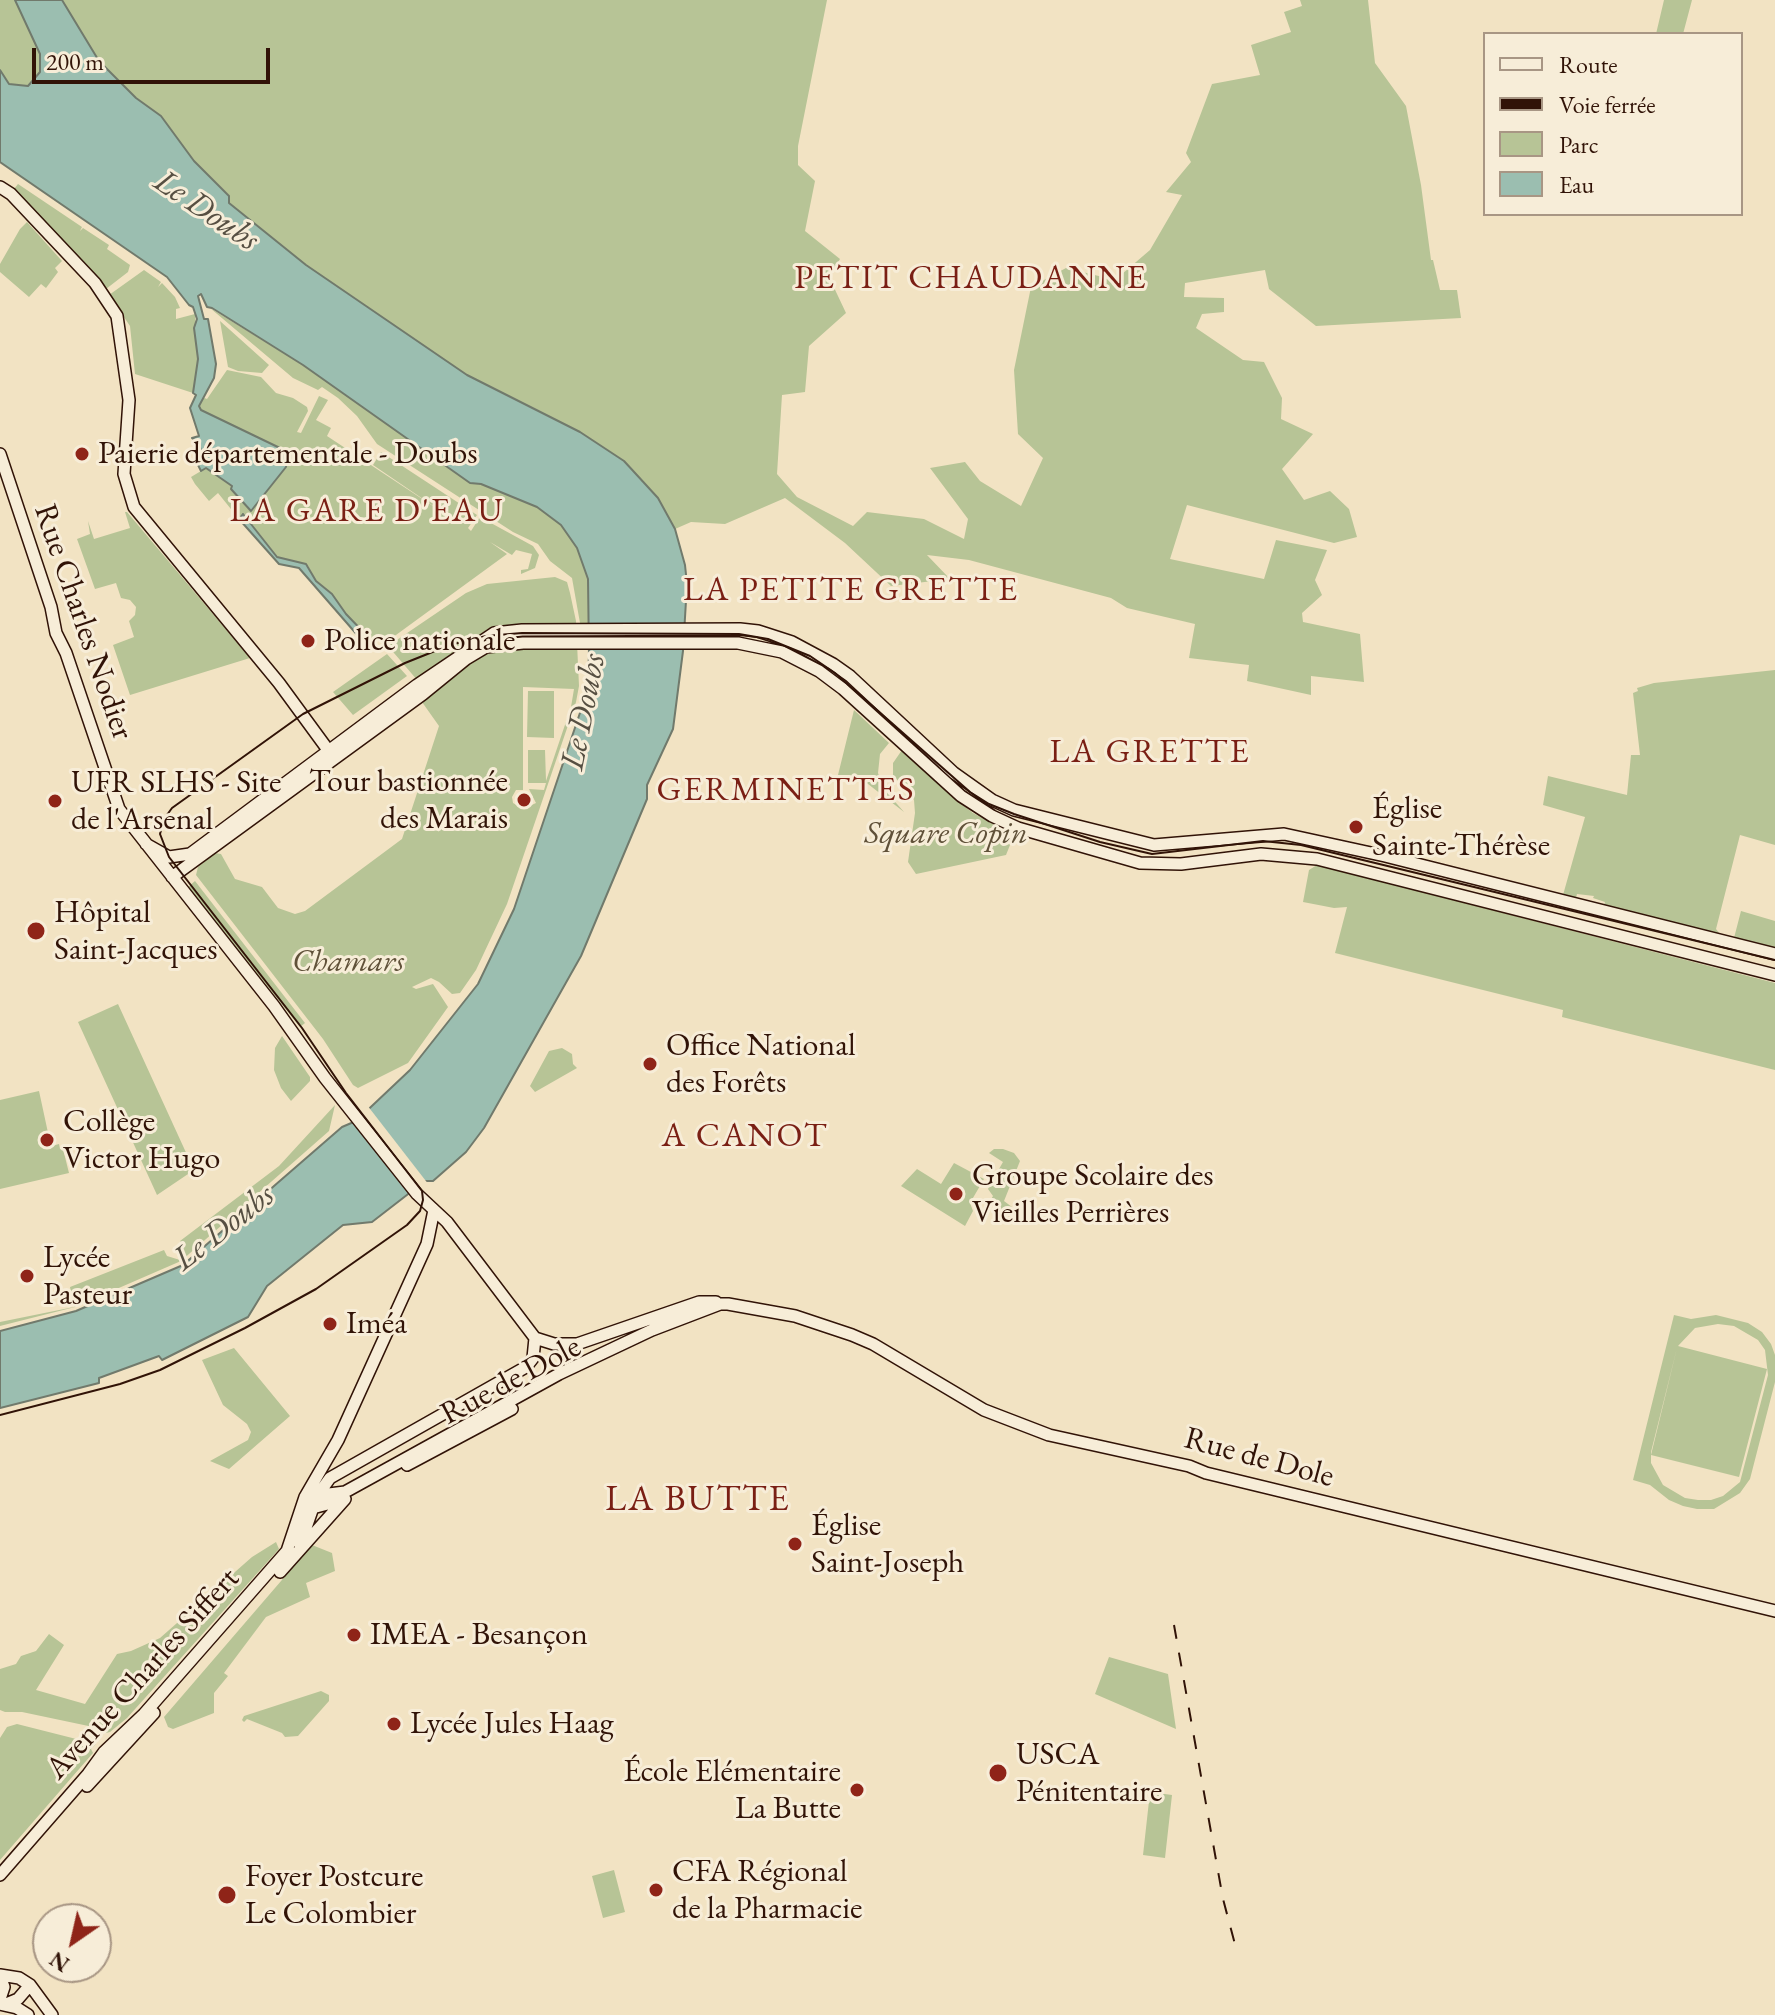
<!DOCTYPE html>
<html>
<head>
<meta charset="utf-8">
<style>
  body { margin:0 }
  #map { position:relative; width:1775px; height:2015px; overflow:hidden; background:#f2e3c3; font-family:"EB Garamond",serif }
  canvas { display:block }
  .legend { position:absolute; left:1483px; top:32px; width:260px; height:184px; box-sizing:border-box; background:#f7edd8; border:2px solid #a89684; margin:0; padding:10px 14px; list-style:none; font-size:24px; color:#311307 }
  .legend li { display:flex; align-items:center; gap:16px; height:40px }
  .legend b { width:40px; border:2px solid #a89684 }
  .north { position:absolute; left:32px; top:1903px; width:80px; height:80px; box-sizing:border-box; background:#f7edd8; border:2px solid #a89684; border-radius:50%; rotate:214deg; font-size:22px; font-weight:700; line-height:32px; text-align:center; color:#311307 }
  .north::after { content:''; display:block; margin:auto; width:28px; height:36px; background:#8f2418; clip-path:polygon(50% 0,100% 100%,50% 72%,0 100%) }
  .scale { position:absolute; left:32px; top:48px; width:238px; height:36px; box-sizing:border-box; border:4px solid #311307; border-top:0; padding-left:10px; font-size:24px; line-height:28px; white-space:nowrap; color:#311307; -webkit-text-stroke:6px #f7edd8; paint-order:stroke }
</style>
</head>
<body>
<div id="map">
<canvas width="1775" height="2015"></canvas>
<ul class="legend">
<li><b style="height:10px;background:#f7edd8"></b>Route</li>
<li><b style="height:10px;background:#311307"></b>Voie ferrée</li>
<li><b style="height:22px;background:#b7c496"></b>Parc</li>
<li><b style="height:22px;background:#9bbeb0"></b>Eau</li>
</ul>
<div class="north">N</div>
<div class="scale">200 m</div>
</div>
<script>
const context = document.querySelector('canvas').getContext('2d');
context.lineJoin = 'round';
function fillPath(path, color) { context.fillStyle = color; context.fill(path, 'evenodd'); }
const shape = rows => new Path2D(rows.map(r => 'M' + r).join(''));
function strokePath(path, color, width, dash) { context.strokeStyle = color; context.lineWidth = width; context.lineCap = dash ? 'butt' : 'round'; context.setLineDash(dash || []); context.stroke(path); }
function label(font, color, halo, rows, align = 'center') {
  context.font = font + ' "EB Garamond",serif'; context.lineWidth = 6; context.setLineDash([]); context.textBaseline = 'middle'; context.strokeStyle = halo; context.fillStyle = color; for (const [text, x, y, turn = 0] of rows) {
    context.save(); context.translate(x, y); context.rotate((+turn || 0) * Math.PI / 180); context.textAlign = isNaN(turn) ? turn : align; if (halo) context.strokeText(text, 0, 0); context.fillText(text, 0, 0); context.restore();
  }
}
const green = shape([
  [0,0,15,0,40,54,40,72,28,86,9,84,0,70],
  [62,0,827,0,798,146,798,165,815,181,805,231,840,259,829,277,846,313,809,346,805,392,782,395,777,474,797,497,853,526,867,512,924,519,964,539,968,519,930,468,965,462,980,481,1021,506,1043,458,1018,434,1014,370,1031,287,1066,268,1115,280,1150,250,1182,195,1166,192,1191,162,1186,153,1212,84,1260,75,1251,45,1291,32,1284,12,1302,6,1300,0,1368,0,1375,63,1406,106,1421,185,1431,260,1433,260,1440,290,1457,290,1461,318,1316,326,1269,289,1265,270,1185,283,1184,297,1224,298,1224,312,1202,314,1196,328,1243,360,1264,362,1282,398,1281,419,1313,434,1282,469,1304,500,1330,491,1349,509,1357,537,1334,543,1187,505,1170,559,1264,579,1276,540,1327,550,1315,580,1322,595,1302,613,1303,622,1360,634,1364,682,1311,676,1311,695,1247,681,1249,665,1189,658,1195,624,1127,608,1111,598,969,560,927,555,950,579,891,586,845,543,785,498,725,524,691,522,675,529,658,498,534,409,495,392,430,352,306,265,228,202,229,195,194,161,161,116,136,98,99,61],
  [1664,0,1692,0,1683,34,1656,34],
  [18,184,82,227,80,231,83,228,109,245,107,249,130,265,128,272,106,289,14,189],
  [27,222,62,261,55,268,58,272,46,288,41,284,29,297,0,272,0,264,20,229],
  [144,270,161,282,158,287,162,283,175,297,180,308,176,309,176,319,195,314,198,359,193,393,135,374,130,326,109,295],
  [210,308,303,365,470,483,481,484,537,507,561,525,577,548,588,579,589,623,580,623,572,578,550,561,538,544,513,532,377,444,357,416,338,398,322,387,318,390,293,378],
  [220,321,269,365,262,373,238,371,228,367],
  [227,370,261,377,276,393,293,398,307,407,308,411,297,432,301,433,319,396,328,400,316,420,331,428,327,436,448,516,373,465,381,452,477,515,468,528,471,531,480,517,533,546,539,555,535,568,521,574,521,570,528,569,532,554,516,550,512,555,490,542,507,554,385,643,378,635,371,640,346,614,332,594,316,581,308,566,277,557,245,517,239,519,218,493,209,501,195,484,191,477,206,468,233,486,251,511,285,467,287,456,283,450,201,410,199,406,202,397,207,399],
  [125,512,127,512,250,658,130,695,113,645,134,637,129,621,135,615,136,607,130,600,121,598,116,583,95,589,77,539,90,534,88,521,94,539,130,528],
  [555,577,567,582,570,593,576,621,579,686,576,702,507,904,476,970,460,993,452,994,439,982,431,978,412,987,416,989,433,984,448,1007,408,1063,358,1088,353,1085,323,1039,196,875,198,867,215,853,221,854,235,879,262,887,278,908,295,914,305,911,402,839,439,726,422,702,471,662,486,654,522,648,522,623,489,628,418,681,388,646,466,593,487,584],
  [523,687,574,689,571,707,546,781,545,750,528,750,528,783,546,783,544,790,529,789,536,803,523,809,513,803,512,797,516,790,523,790],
  [387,654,407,676,353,715,333,692],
  [1775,670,1775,845,1740,835,1716,929,1720,934,1604,905,1605,902,1593,898,1594,896,1577,894,1576,898,1563,895,1585,817,1543,805,1548,776,1627,795,1631,755,1640,755,1633,693,1638,691,1637,688,1654,683],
  [528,691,554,691,554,738,527,737],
  [854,710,889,743,880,754,878,773,883,788,904,812,868,784,838,775],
  [902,750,951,796,973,813,1006,831,1010,845,1006,855,916,874,908,862,915,813,914,800,893,775,893,763],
  [1317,865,1775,983,1775,1070,1562,1017,1563,1010,1335,953,1347,907,1334,908,1303,902,1309,870],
  [195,881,305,1023,300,1027,188,887],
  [1741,911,1775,921,1775,949,1734,938],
  [118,1004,194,1170,157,1195,78,1022],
  [282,1036,310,1077,310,1081,291,1101,281,1088,274,1070,275,1048],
  [562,1048,572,1054,573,1064,577,1068,535,1092,530,1086,549,1051],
  [39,1091,50,1142,52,1146,59,1144,60,1149,63,1149,69,1173,0,1189,0,1100],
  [335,1105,329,1131,181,1261,75,1307,0,1326,0,1322,74,1307,70,1287,164,1250,167,1256,180,1260,184,1246,180,1241,279,1166],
  [994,1149,1003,1149,1014,1153,1020,1161,1004,1201,1012,1207,1008,1215,989,1203,993,1196,988,1189,991,1183,996,1185,1004,1172,999,1169,1003,1162,989,1153],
  [954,1163,984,1179,970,1203,973,1211,965,1226,901,1186,917,1169,941,1184],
  [1674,1315,1691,1319,1716,1315,1748,1323,1762,1332,1771,1344,1775,1355,1775,1382,1750,1479,1740,1493,1714,1509,1697,1509,1683,1506,1669,1500,1650,1485,1633,1480],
  [1718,1324,1734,1326,1758,1340,1765,1350,1768,1375,1740,1482,1723,1496,1711,1500,1698,1500,1685,1498,1663,1485,1651,1463,1651,1452,1677,1348,1651,1455,1739,1477,1767,1369,1678,1346,1695,1328],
  [234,1348,290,1416,229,1469,210,1461,248,1440,251,1432,247,1424,223,1405,202,1360],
  [276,1542,279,1549,127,1718,110,1732,97,1735,98,1728,22,1712,5,1712,0,1710,0,1669,16,1664,21,1656,36,1651,49,1634,64,1645,36,1690,85,1704,117,1654,131,1651,160,1638,252,1557],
  [312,1545,332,1553,335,1571,306,1583,310,1597,266,1617,224,1673,228,1676,214,1693,214,1713,173,1729,168,1727,164,1717],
  [1109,1657,1168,1674,1176,1729,1095,1694],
  [321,1691,329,1695,329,1701,298,1736,285,1737,282,1733,247,1719,244,1722,242,1720,244,1716],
  [17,1724,96,1744,91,1749,93,1753,0,1860,0,1738,7,1727],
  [1150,1792,1172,1795,1165,1858,1143,1855],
  [614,1870,625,1912,603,1918,592,1876]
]);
const water = shape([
  [15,0,62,0,99,61,136,98,161,116,194,161,229,196,229,203,306,265,467,375,580,432,624,461,658,498,675,529,685,565,687,584,683,651,673,729,647,785,647,799,581,956,484,1128,466,1152,433,1181,425,1181,372,1222,343,1225,267,1286,248,1317,162,1360,159,1356,99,1378,99,1383,0,1408,0,1331,76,1311,183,1265,342,1127,356,1121,410,1070,478,984,514,909,586,695,589,657,588,579,577,548,561,525,537,507,481,484,470,483,303,365,212,308,207,307,201,294,198,296,204,319,208,319,216,364,214,378,199,406,201,410,282,449,287,459,286,467,251,511,231,489,232,486,206,468,201,471,196,461,203,457,199,444,192,438,199,436,190,408,196,395,193,393,198,359,194,328,197,319,193,307,189,305,167,277,0,162,0,70,9,84,28,86,40,72,40,54,15,0],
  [243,514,277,557,306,564,316,581,332,594,346,614,371,640,366,645,299,568,279,564,239,519,243,514]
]);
const pier = shape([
  [367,1105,429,1185,411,1197,350,1119]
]);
const secondary = shape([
  [0,187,11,194,95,283,117,316,129,400,124,474,134,507,279,683,331,754],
  [0,454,51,607,56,633,66,653,119,809,274,1006,325,1078,417,1194,447,1222,535,1338,554,1344,577,1344,699,1302,716,1302],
  [146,844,169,857,190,854,417,685,494,633,522,630,740,629,758,631,792,642,833,664,850,676,954,773,992,800,1014,810,1154,845,1284,834,1385,856,1775,954],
  [172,877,423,694,466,659,486,647,523,643,738,643,782,652,819,671,843,689,961,796,992,816,1018,828,1140,863,1181,864,1261,854,1317,859,1775,975],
  [407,1465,512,1409],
  [305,1497,345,1492,559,1374,652,1330,720,1304,728,1304,795,1316,852,1335,873,1344,984,1410,1049,1435,1189,1466,1206,1473,1775,1611],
  [301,1511,339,1501],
  [300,1545,317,1496,330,1478,526,1367,533,1358,535,1338],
  [280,1572,345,1499],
  [87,1786,154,1713],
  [0,1875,88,1774,104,1752,144,1714,287,1551,305,1497,338,1440,427,1244,434,1210],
  [0,1975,19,1978,30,1985,52,2015],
  [0,1976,4,1987,0,1999],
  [0,2004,17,2008,28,2015],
  [6,2004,18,1999,30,1985]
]);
const tram = shape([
  [0,1415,120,1384,160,1370,245,1328,316,1289,407,1225,420,1211,423,1200,422,1191,346,1093,302,1028,169,857,160,834,164,819,172,808,303,714,405,663,450,645,486,636,522,633,739,634,768,639,810,656,835,673,970,792,989,804,1014,814,1100,842,1152,854,1263,841,1301,845,1775,960]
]);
const rail = shape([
  [1174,1625,1223,1899,1236,1948]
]);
const markers = [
  [82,454,8,"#8f2418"],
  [308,641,8,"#8f2418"],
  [524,800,8,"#8f2418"],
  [55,801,8,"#8f2418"],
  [1356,827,8,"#8f2418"],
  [36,931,10,"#8f2418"],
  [650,1064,8,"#8f2418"],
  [47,1140,8,"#8f2418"],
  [956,1194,8,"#8f2418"],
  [27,1276,8,"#8f2418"],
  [330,1324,8,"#8f2418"],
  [795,1544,8,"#8f2418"],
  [354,1635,8,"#8f2418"],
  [394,1724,8,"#8f2418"],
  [998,1773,10,"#8f2418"],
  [857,1790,8,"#8f2418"],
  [656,1890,8,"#8f2418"],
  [227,1895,10,"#8f2418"]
];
const poiNames = [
  ["Paierie départementale - Doubs",98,454],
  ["Police nationale",324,641],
  ["Tour bastionnée",508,782,"right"],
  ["des Marais",508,819,"right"],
  ["UFR SLHS - Site",71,783],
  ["de l'Arsenal",71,820],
  ["Église",1372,809],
  ["Sainte-Thérèse",1372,846],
  ["Hôpital",54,913],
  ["Saint-Jacques",54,950],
  ["Office National",666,1046],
  ["des Forêts",666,1083],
  ["Collège",63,1122],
  ["Victor Hugo",63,1159],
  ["Groupe Scolaire des",972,1176],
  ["Vieilles Perrières",972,1213],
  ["Lycée",43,1258],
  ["Pasteur",43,1295],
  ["Iméa",346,1324],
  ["Église",811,1526],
  ["Saint-Joseph",811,1563],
  ["IMEA - Besançon",370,1635],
  ["Lycée Jules Haag",410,1724],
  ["USCA",1016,1755],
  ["Pénitentaire",1016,1792],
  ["École Elémentaire",841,1772,"right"],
  ["La Butte",841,1809,"right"],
  ["CFA Régional",672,1872],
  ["de la Pharmacie",672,1909],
  ["Foyer Postcure",245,1877],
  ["Le Colombier",245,1914]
];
const streetNames = [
  ["Rue Charles Nodier",83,622,71],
  ["Rue de Dole",511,1381,-28],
  ["Rue de Dole",1259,1458,15],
  ["Avenue Charles Siffert",143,1674,-48]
];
const parkNames = [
  ["Square Copin",946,834],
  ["Chamars",348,962]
];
const waterNames = [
  ["Le Doubs",206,211,34],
  ["Le Doubs",584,712,-79],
  ["Le Doubs",224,1228,-38]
];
const neighbourhoodNames = [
  ["PETIT CHAUDANNE",971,279],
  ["LA GARE D'EAU",367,512],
  ["LA PETITE GRETTE",851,591],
  ["LA GRETTE",1150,753],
  ["GERMINETTES",786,791],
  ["A CANOT",745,1137]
];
const quarterNames = [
  ["LA BUTTE",698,1500]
];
fillPath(green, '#b7c496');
fillPath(water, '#9bbeb0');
strokePath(water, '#717a6c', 2);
fillPath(pier, '#f2e3c3');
strokePath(secondary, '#311307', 14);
strokePath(secondary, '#f7edd8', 11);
strokePath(tram, '#311307', 2);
strokePath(rail, '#311307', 2, [14, 14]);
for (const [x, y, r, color] of markers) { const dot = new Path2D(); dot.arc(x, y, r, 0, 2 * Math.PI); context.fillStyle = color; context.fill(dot); strokePath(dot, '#f7edd8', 3); }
label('32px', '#311307', '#f7edd8', poiNames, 'left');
label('32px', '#311307', '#f7edd8', streetNames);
label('italic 32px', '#605139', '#f7edd8', parkNames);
label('italic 34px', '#564f42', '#f7edd8', waterNames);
context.letterSpacing = '2px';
label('34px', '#7a1f14', '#f7edd8', neighbourhoodNames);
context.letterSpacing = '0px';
context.letterSpacing = '2px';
label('36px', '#7a1f14', '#f7edd8', quarterNames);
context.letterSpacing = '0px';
</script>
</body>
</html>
